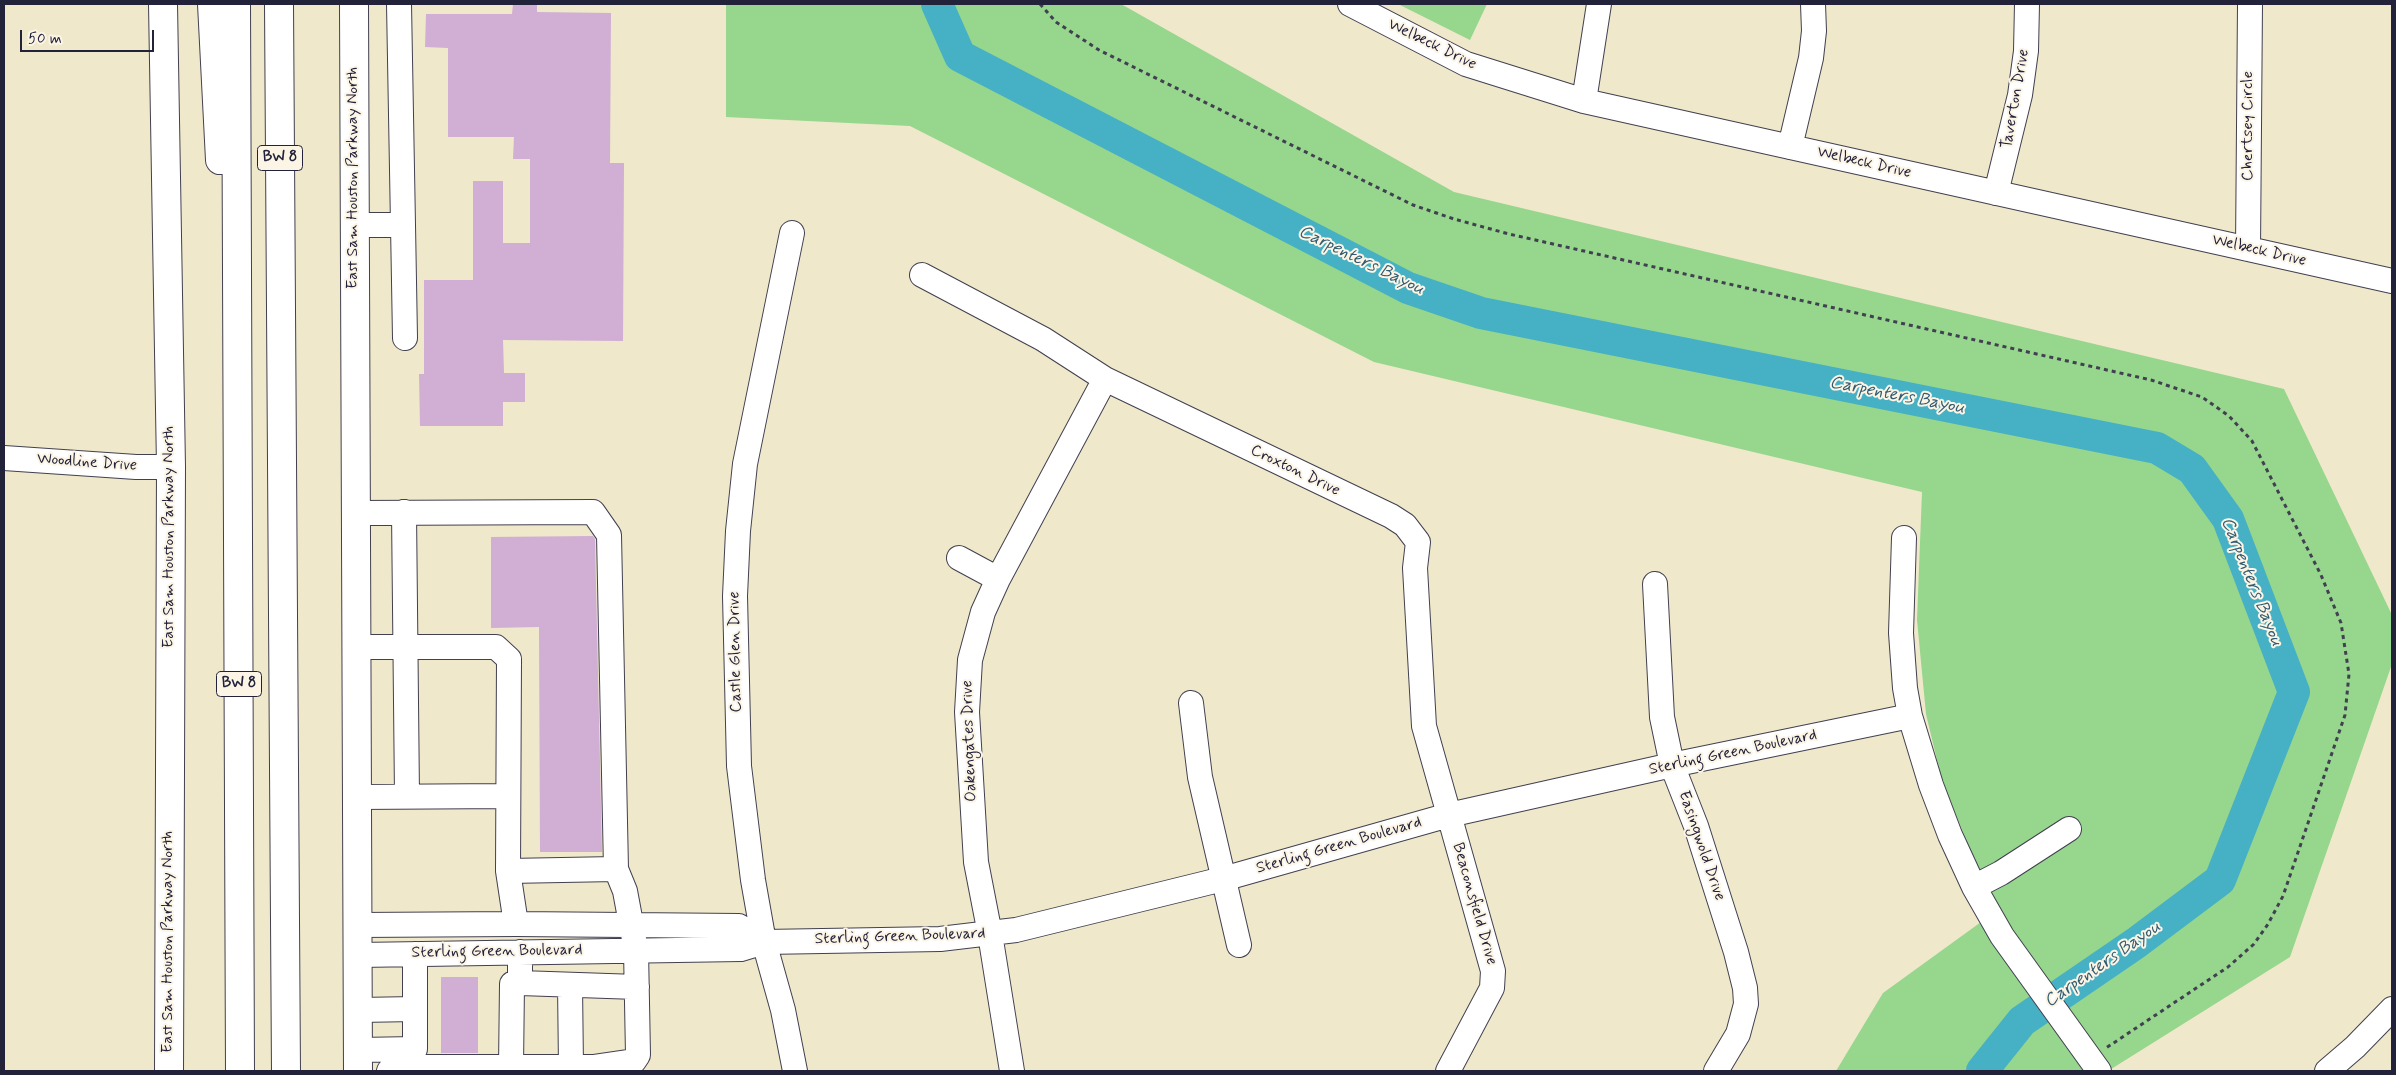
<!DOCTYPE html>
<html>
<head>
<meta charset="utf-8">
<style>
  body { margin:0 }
  #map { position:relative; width:2396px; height:1075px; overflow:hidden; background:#efe8ca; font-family:Mynerve,sans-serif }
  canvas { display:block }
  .frame { position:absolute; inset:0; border:5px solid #22223b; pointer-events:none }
  .scale { position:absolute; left:20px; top:30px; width:134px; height:22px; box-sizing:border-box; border:2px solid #22223b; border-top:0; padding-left:6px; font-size:15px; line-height:18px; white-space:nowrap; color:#22223b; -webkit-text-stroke:4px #fcf5e5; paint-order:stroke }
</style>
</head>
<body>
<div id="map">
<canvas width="2396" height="1075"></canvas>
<div class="frame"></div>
<div class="scale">50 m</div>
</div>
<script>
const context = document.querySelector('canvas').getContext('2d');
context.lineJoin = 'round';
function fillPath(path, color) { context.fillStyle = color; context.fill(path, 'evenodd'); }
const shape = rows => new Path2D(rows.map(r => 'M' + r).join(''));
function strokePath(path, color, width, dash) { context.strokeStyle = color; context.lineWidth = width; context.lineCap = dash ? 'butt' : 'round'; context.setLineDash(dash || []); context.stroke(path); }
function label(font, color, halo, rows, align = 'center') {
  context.font = font + ' Mynerve,sans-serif'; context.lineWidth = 4; context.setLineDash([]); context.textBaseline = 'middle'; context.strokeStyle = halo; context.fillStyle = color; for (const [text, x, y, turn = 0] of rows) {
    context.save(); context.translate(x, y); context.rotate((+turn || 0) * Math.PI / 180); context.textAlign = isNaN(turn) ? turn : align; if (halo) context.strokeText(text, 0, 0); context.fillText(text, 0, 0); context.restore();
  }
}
const green = shape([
  [726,4,1121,4,1454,192,2284,389,2392,615,2392,664,2290,957,2108,1071,1836,1071,1883,993,1999,909,1970,849,1942,781,1926,714,1917,620,1922,492,1374,362,910,126,726,117],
  [1398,4,1487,4,1470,40]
]);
const river = shape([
  [937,4,960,56,1408,288,1481,313,2157,448,2192,469,2228,519,2294,692,2220,880,2136,943,2022,1021,1982,1071]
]);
const building = shape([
  [513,4,537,4,537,12,611,13,610,163,624,163,623,341,503,340,504,373,525,373,525,402,503,402,503,426,420,426,419,374,424,374,424,280,473,280,473,181,503,181,503,243,530,243,530,159,513,159,514,137,448,137,448,48,425,47,426,14,512,14],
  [593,536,595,539,602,852,540,852,539,627,491,628,491,537],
  [441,977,478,977,478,1053,441,1053]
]);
const path = shape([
  [1040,4,1056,22,1099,50,1413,205,1454,219,1509,234,2151,380,2202,397,2229,416,2252,441,2321,575,2341,623,2349,674,2345,715,2283,896,2268,924,2254,944,2228,967,2106,1048]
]);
const minor = shape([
  [1350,4,1466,64,1584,101,2392,281],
  [1584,101,1599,4],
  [1790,147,1811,58,1814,31,1813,4],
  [1996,193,2020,95,2026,51,2027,4],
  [355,225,403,225,399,4],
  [403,225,405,338],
  [792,233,745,464,738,531,735,596,739,766,753,880,764,942,783,1010,795,1071],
  [2248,249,2250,4],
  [922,275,1043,339,1105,379,1391,516,1405,525,1418,542,1415,568,1424,726,1493,971,1492,988,1448,1071],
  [4,458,136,467,171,467],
  [404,512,407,796],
  [356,513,593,512,609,535,616,869,625,891,636,950,638,1055,634,1061,593,1067,399,1067,389,1071],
  [1904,538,1901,633,1905,688,1910,716,1931,785,1950,835,1974,887,2002,936,2099,1071],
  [959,558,998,579],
  [1655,584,1662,717,1672,765,1696,826,1736,952,1745,988,1746,1004,1738,1034,1716,1071],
  [357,647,496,647,509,659,508,871,516,924],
  [1191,703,1200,777,1239,945],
  [357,797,508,796],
  [508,871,616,869],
  [1974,887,2001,873,2069,829],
  [358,925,516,924,739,926,764,942],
  [359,955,741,949,764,942,940,939,1016,930,1223,879,1449,815,1672,765,1910,716],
  [520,983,637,987],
  [570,985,571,1067],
  [359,1010,415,1009],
  [359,1050,415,1049,415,954],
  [511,1067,512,984,520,983,520,952],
  [1012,1071,990,934,976,862,967,712,970,660,983,612,998,579,1105,379],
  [2327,1071,2355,1047,2392,1009]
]);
const major = shape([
  [163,4,171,467,169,1071],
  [354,4,358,1071]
]);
const highway = shape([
  [212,4,220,160],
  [236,4,240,1071],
  [279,4,286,1071]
]);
const shields = [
  [280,158,45],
  [239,684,45]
];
const shieldNames = [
  ["BW 8",280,158],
  ["BW 8",239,684]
];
const streetNames = [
  ["Welbeck Drive",1432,45,26],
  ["Taverton Drive",2016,99,-80],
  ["Chertsey Circle",2249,126,-90],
  ["Welbeck Drive",1864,163,13],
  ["East Sam Houston Parkway North",354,178,-90],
  ["Welbeck Drive",2259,251,13],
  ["Woodline Drive",87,463,4],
  ["Croxton Drive",1295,471,26],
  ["East Sam Houston Parkway North",170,537,-90],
  ["Castle Glen Drive",736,652,-91],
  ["Oakengates Drive",970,741,-92],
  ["Sterling Green Boulevard",1733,753,-12],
  ["Sterling Green Boulevard",1339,846,-16],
  ["Easingwold Drive",1701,846,71],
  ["Beaconsfield Drive",1474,904,74],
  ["Sterling Green Boulevard",900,937,-2],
  ["East Sam Houston Parkway North",169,942,-90],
  ["Sterling Green Boulevard",497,952,-1]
];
const waterNames = [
  ["Carpenters Bayou",1361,261,26],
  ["Carpenters Bayou",1897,396,11],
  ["Carpenters Bayou",2251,582,68],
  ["Carpenters Bayou",2103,965,-35]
];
fillPath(green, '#96d68d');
strokePath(river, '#46b0c5', 32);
fillPath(building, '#d1aed3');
strokePath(minor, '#414050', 26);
strokePath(major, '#414050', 30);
strokePath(highway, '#414050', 30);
strokePath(path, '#414050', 3, [4, 4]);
strokePath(minor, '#fff', 24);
strokePath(major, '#fff', 28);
strokePath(highway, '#fff', 28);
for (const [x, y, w] of shields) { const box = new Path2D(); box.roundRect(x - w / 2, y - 12.5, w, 25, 4); context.fillStyle = '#fcf5e5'; context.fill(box); strokePath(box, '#22223b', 1); }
label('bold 15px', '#22223b', null, shieldNames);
label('16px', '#22223b', '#fcf5e5', streetNames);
label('italic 18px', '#305b72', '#fcf5e5', waterNames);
</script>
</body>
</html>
